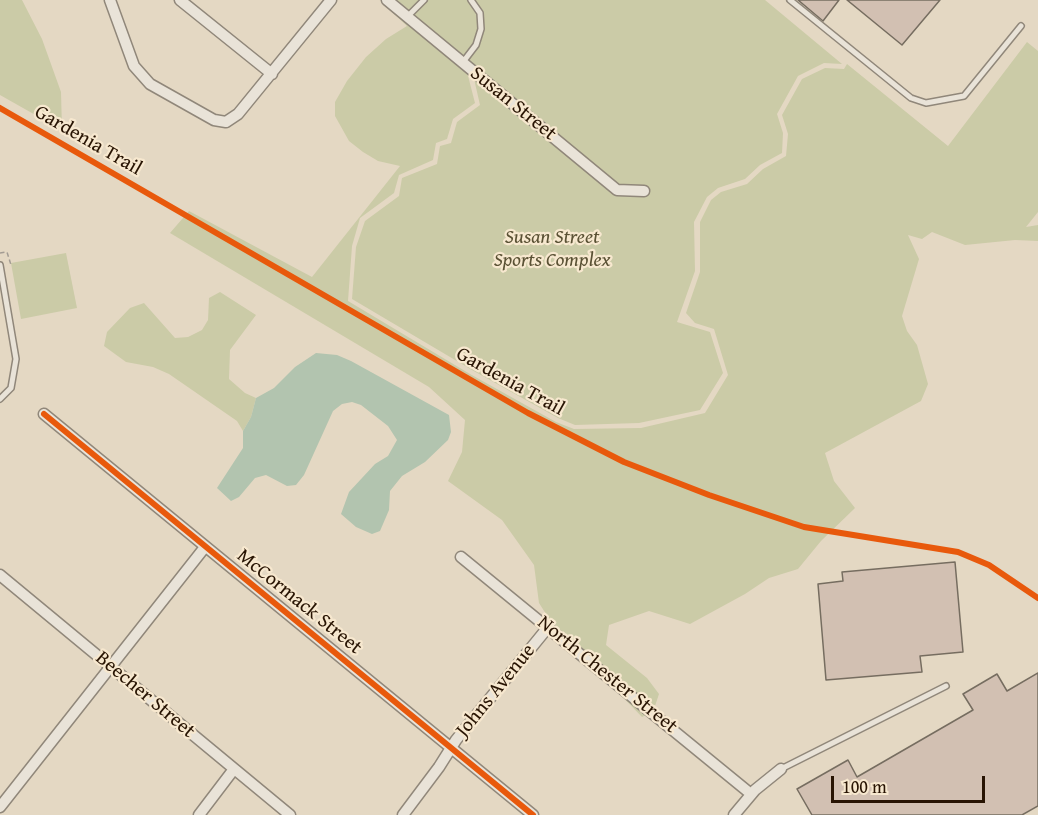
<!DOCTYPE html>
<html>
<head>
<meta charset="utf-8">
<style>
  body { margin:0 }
  #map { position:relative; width:1038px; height:815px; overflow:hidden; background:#e4d8c3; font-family:"Gentium Book Plus",serif }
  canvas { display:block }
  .scale { position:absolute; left:831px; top:776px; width:154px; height:27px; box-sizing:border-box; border:3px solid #281403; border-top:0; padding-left:8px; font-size:18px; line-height:21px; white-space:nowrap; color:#281403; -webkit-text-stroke:4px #f7e8cf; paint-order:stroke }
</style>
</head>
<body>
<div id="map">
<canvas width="1038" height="815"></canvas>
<div class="scale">100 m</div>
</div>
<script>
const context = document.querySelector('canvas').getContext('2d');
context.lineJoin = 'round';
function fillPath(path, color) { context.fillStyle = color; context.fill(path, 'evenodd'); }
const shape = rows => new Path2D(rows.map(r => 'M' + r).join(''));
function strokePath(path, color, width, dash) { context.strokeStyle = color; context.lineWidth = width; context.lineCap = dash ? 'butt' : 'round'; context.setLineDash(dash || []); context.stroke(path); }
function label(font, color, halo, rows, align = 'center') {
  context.font = font + ' "Gentium Book Plus",serif'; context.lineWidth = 4.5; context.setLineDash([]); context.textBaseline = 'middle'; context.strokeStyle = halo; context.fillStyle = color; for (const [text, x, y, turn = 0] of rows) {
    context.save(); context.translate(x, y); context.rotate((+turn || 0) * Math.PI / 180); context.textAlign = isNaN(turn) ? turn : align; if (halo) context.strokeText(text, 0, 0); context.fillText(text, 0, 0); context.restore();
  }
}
const green = shape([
  [0,0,22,0,42,39,61,92,62,130,0,95],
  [379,0,467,72,475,103,453,119,447,139,436,143,433,160,399,175,394,193,360,218,352,246,348,301,470,374,556,422,574,429,641,428,705,413,728,375,714,329,695,323,686,313,700,272,700,222,711,200,721,192,747,184,763,169,786,156,788,134,782,115,802,79,825,68,844,69,847,64,948,146,1027,42,1038,51,1038,212,1026,227,1038,225,1038,241,1015,240,965,245,932,232,922,239,908,235,919,259,902,316,907,331,917,345,928,384,921,401,825,453,834,481,855,508,821,541,798,569,769,578,745,594,690,624,649,611,609,625,606,645,647,678,659,694,653,712,642,717,553,625,539,603,534,565,502,520,448,481,462,452,465,420,429,387,170,233,189,211,312,277,400,166,378,161,363,152,349,141,335,116,335,102,347,81,366,57,386,39,407,26],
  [387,0,765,0,842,64,824,63,798,76,777,114,783,133,782,153,760,165,745,179,718,188,707,197,694,222,695,271,677,322,710,332,723,373,700,410,639,423,575,425,558,418,472,370,352,299,356,247,365,221,399,196,402,178,437,164,440,146,451,143,457,122,480,105,472,70],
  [66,253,77,308,21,319,11,263],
  [220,292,256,315,230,350,229,379,245,393,256,398,251,417,243,431,237,421,169,374,153,367,126,362,104,346,107,332,130,308,144,303,175,338,188,337,202,330,208,320,209,298]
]);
const water = shape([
  [316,353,337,355,351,361,449,415,451,432,448,440,425,462,402,476,390,491,389,510,380,531,372,534,356,527,341,514,349,492,375,464,388,456,397,440,388,426,361,405,352,402,342,404,333,411,304,475,296,485,287,486,266,475,255,478,239,497,231,501,217,488,243,448,243,431,251,417,256,398,274,388,295,367]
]);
const building = shape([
  [798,0,839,0,823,21,798,0],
  [847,0,940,0,902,45,847,0],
  [955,562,963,652,920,656,922,672,826,680,818,584,843,581,842,572,955,562],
  [1038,673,1038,806,1022,815,812,815,797,789,848,760,857,777,973,710,963,694,997,674,1007,691,1038,673]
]);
const path = shape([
  [0,253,7,252,11,265]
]);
const service = shape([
  [790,0,911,98,926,103,964,96,1021,26],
  [407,17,424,0],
  [463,62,476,45,481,29,480,13,471,0],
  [0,265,16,359,11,388,0,399],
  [781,769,946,686]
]);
const minor = shape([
  [110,0,134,66,150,84,214,120,226,122,238,114,331,0],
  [180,0,272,74],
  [387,0,617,190,644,191],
  [44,414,533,815],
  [461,557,751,794],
  [0,575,290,815],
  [0,807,205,547],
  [199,815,234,769],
  [403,815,439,767,456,740,549,626],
  [734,815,755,790,781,769]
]);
const cycleway = shape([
  [0,108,528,413,624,462,709,495,804,527,958,552,989,565,1038,598],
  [44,414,533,815]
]);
const streetNames = [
  ["Susan Street",513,104,39],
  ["Gardenia Trail",88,141,30],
  ["Gardenia Trail",510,382,29],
  ["McCormack Street",299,602,39],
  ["North Chester Street",607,675,39],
  ["Johns Avenue",496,691,-51],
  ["Beecher Street",145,695,40]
];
const parkNames = [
  ["Susan Street",552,238],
  ["Sports Complex",552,261]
];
fillPath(green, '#cbcba7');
fillPath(water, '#b2c4af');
fillPath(building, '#d2c0b2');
strokePath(building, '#766d60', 1.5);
strokePath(service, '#90877a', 8);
strokePath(minor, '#90877a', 13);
strokePath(path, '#a39c93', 1.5, [4.5, 3]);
strokePath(service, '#e9e3d8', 5);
strokePath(minor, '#e9e3d8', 10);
strokePath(cycleway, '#e8590c', 6);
label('20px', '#281403', '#f7e8cf', streetNames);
label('italic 20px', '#5a5134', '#f7e8cf', parkNames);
</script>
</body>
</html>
